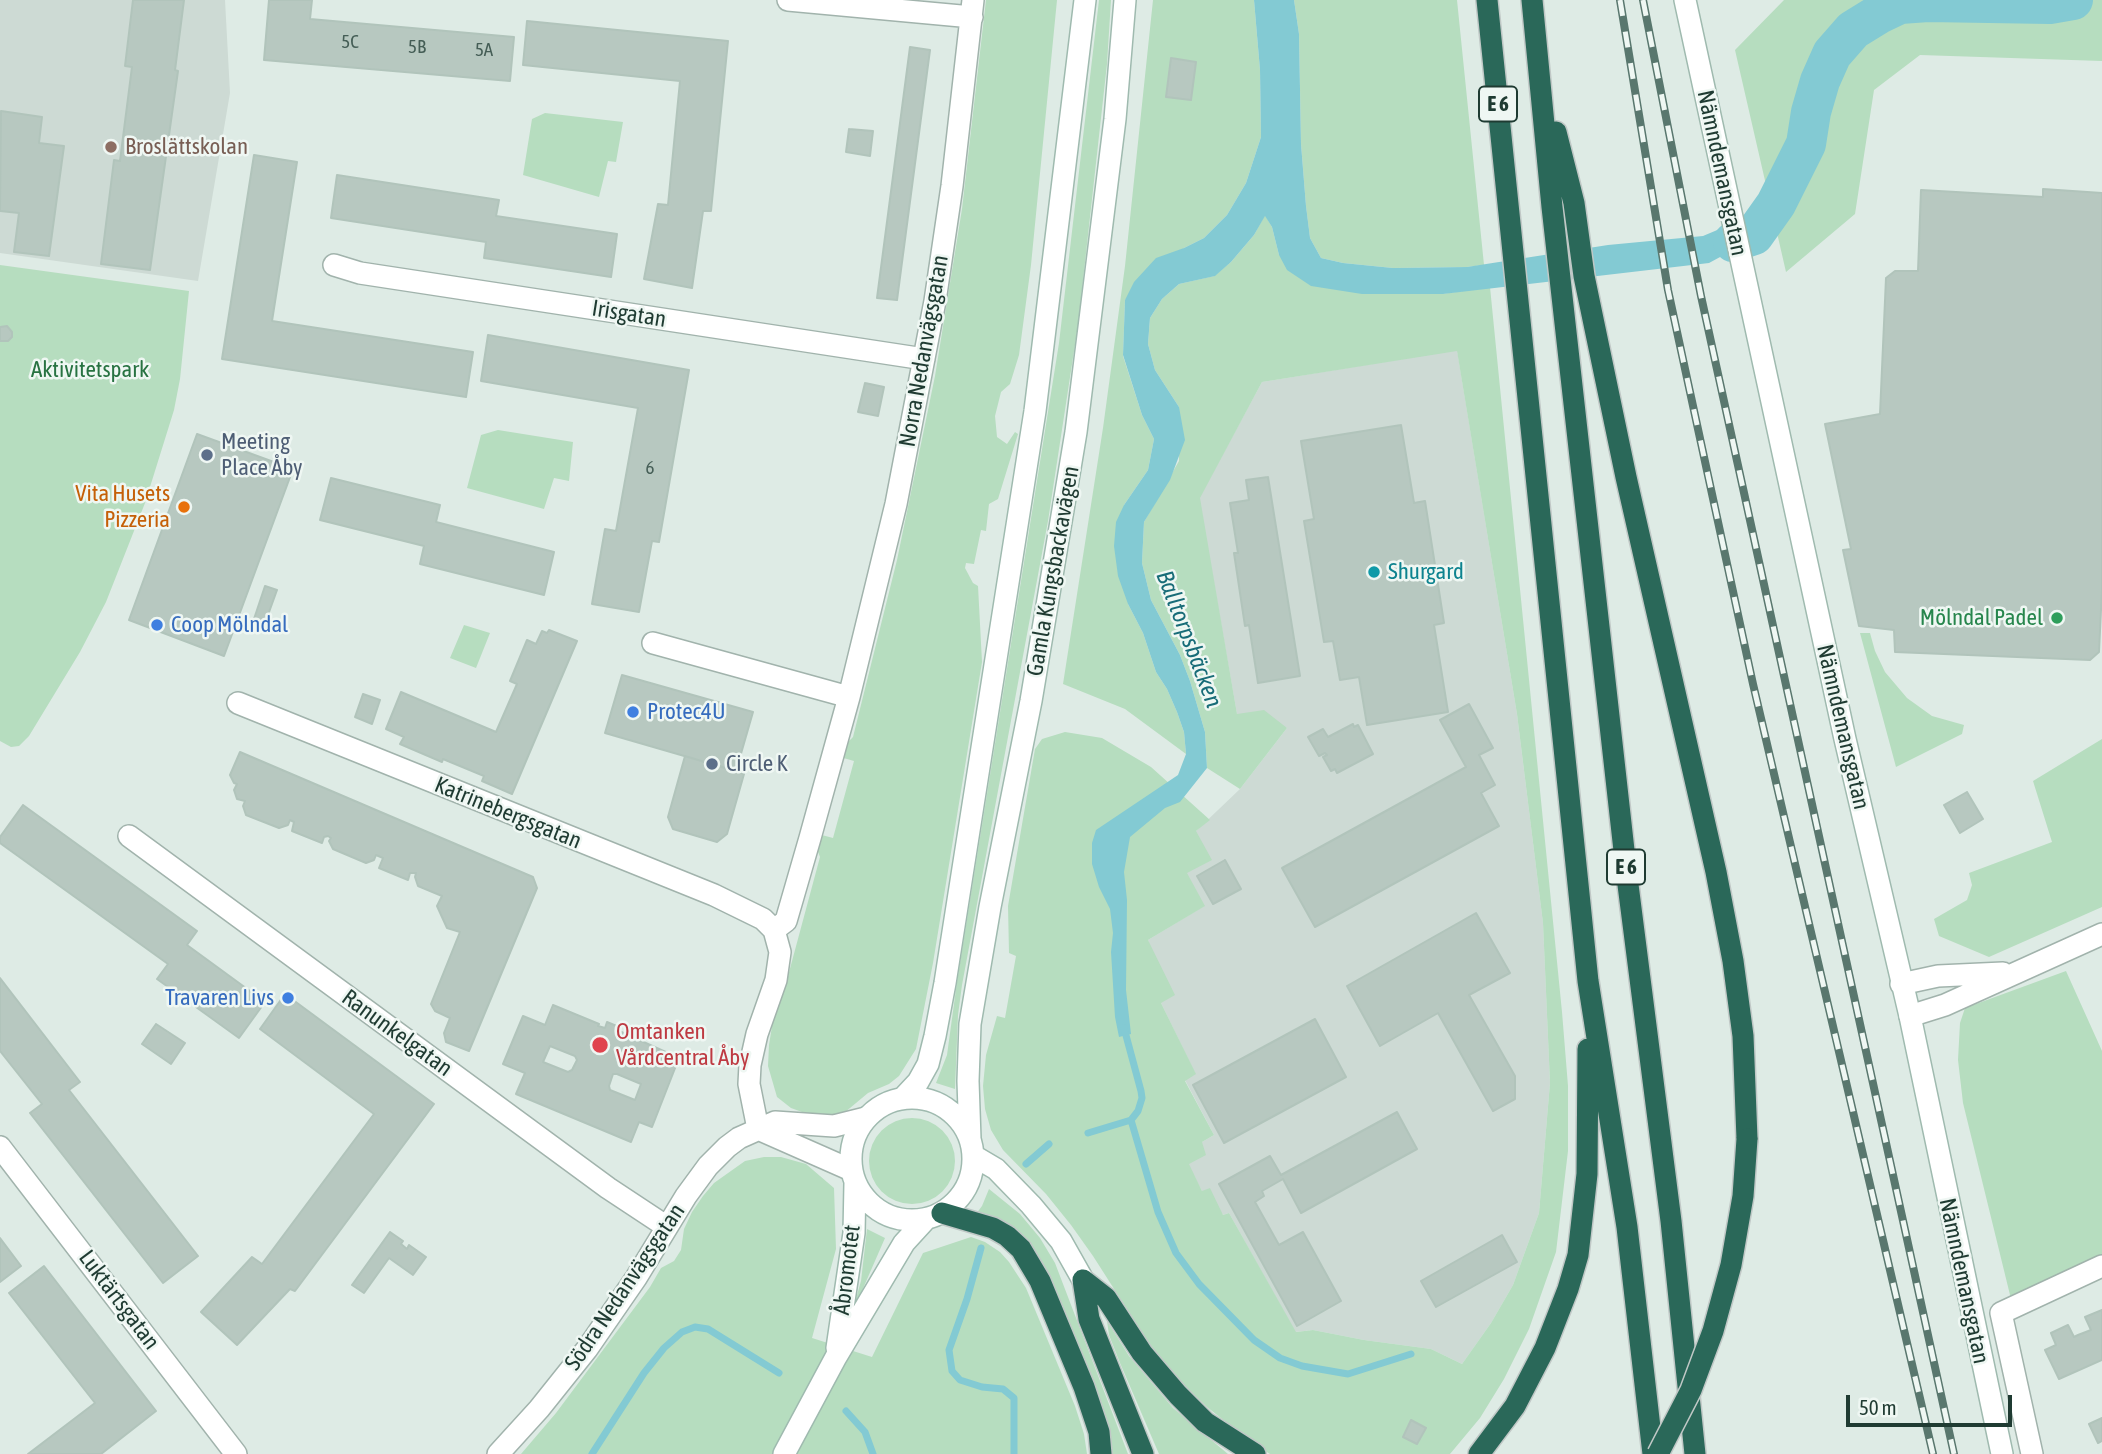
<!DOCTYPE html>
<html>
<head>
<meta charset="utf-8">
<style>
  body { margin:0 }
  #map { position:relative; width:2102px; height:1454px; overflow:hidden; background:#deebe5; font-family:"Asap Condensed",sans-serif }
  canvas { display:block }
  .scale { position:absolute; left:1846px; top:1395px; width:166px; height:32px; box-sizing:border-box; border:4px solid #1f3b32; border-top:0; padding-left:9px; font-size:21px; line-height:24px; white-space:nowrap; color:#1f3b32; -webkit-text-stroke:5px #eff7f3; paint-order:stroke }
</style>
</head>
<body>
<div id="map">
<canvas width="2102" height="1454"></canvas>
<div class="scale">50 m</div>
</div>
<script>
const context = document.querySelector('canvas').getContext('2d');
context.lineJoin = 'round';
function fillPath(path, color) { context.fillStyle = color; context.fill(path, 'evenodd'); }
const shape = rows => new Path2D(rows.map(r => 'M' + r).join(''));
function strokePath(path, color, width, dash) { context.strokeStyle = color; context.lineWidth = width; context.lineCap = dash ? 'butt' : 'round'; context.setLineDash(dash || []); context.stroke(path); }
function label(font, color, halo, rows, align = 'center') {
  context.font = font + ' "Asap Condensed",sans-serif'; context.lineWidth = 5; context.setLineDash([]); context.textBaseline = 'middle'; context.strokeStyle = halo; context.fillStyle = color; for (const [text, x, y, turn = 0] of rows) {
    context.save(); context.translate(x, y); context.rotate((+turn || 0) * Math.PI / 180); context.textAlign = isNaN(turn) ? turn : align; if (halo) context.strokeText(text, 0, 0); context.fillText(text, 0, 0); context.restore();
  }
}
const built = shape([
  [0,0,225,0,230,93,198,281,0,253],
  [1457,350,1517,714,1543,923,1550,1083,1539,1213,1513,1285,1491,1323,1462,1364,1431,1349,1364,1340,1313,1330,1295,1332,1229,1213,1223,1215,1202,1191,1188,1164,1202,1142,1214,1135,1185,1080,1195,1073,1161,1003,1148,940,1204,906,1186,873,1196,831,1240,789,1287,728,1237,714,1199,498,1262,382]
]);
const green = shape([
  [986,0,1057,0,1031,265,1019,355,1010,384,1001,392,995,416,997,437,1007,444,1015,432,1018,434,998,499,989,504,986,531,981,530,974,564,966,563,965,568,973,583,978,586,982,662,933,963,916,1049,899,1076,889,1084,868,1093,844,1113,832,1116,813,1116,791,1108,777,1097,768,1066,769,1045,773,1020,788,976,820,857,815,844,818,834,833,838,854,761,840,757,841,749,853,737,897,560,935,376,962,209],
  [1099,0,1111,0,1107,64,1078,325,1048,521,962,985,958,1015,955,1089,936,1083,947,1055,957,982,1059,343],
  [1153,0,1254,0,1260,70,1261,137,1246,183,1227,215,1204,238,1184,248,1125,300,1123,356,1142,415,1154,439,1148,470,1124,505,1128,604,1143,633,1156,672,1167,689,1177,712,1184,732,1186,754,1125,709,1063,684,1103,428,1125,266],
  [1294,0,1457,0,1484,265,1467,267,1393,268,1343,263,1321,258,1310,238,1306,206,1301,144,1299,34],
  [1784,0,2102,0,2102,61,1920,55,1874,90,1855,214,1786,272,1735,50],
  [545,113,623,122,616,162,608,161,599,197,523,175,532,119],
  [1265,215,1272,227,1279,255,1442,294,1490,287,1562,1012,1568,1086,1568,1151,1556,1252,1529,1329,1504,1379,1480,1418,1450,1454,1270,1454,1251,1442,1207,1407,1174,1376,1148,1342,1093,1256,1071,1225,1046,1194,1003,1150,991,1130,985,1109,983,1086,986,1055,997,1016,1005,1018,1016,956,1009,953,1008,906,1035,749,1042,739,1065,732,1102,738,1151,767,1210,820,1196,831,1212,860,1187,873,1205,906,1148,940,1175,995,1161,1003,1196,1074,1185,1081,1214,1135,1202,1142,1206,1155,1189,1164,1202,1191,1210,1188,1223,1215,1229,1213,1296,1332,1313,1330,1364,1340,1431,1349,1462,1364,1491,1323,1513,1285,1539,1213,1550,1083,1543,923,1517,714,1457,351,1262,382,1200,498,1237,714,1264,710,1287,728,1240,789,1207,768,1205,732,1190,681,1180,655,1151,600,1142,563,1144,522,1179,461,1179,407,1155,370,1148,344,1150,318,1162,299,1179,284,1214,276,1231,262,1254,235],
  [0,265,189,291,180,379,174,410,145,503,106,602,80,652,29,736,19,746,11,747,0,741],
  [498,430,573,442,569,481,554,478,544,509,467,488,481,435],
  [464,625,490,633,476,668,450,658],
  [1860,633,1870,633,1875,651,1885,672,1907,698,1932,716,1964,725,1962,734,1896,767],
  [2102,739,2102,907,1989,957,1939,936,1934,919,1967,900,1972,885,1969,873,2052,842,2033,781],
  [2066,971,2102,1051,2102,1259,2011,1299,1963,1103,1958,1060,1960,1023,1965,1008],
  '869 1161a43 43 0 1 1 86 0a43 43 0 1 1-86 0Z',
  [764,1157,781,1157,806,1164,834,1188,836,1249,812,1338,872,1357,923,1253,971,1237,985,1242,1000,1252,1009,1262,1026,1288,1075,1406,1084,1434,1087,1454,521,1454,556,1413,650,1287,661,1268,674,1261,681,1250,684,1229,692,1212,703,1196,714,1183,745,1161],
  [989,1189,1020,1214,1040,1238,1055,1263,1128,1454,1111,1454,1106,1422,1097,1394,1063,1308,1044,1269,976,1214,982,1206],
  [867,1229,885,1238,851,1316,861,1281],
  [1107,1321,1129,1356,1173,1408,1228,1454,1159,1454,1120,1363,1109,1335]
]);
const water = shape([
  [1254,0,1294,0,1299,34,1301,144,1306,206,1310,238,1321,258,1343,263,1393,268,1467,267,1608,245,1703,236,1772,207,1783,223,1709,263,1443,294,1362,294,1311,286,1287,270,1279,255,1272,227,1265,216,1254,235,1231,262,1215,276,1179,284,1162,299,1150,318,1148,344,1155,370,1179,407,1185,440,1170,480,1144,522,1142,563,1151,600,1180,655,1190,681,1205,732,1207,768,1180,802,1165,808,1130,837,1124,872,1127,900,1126,990,1131,1034,1119,1037,1115,1017,1111,952,1113,933,1110,909,1099,887,1092,864,1092,843,1096,830,1178,775,1186,754,1184,732,1177,712,1167,689,1156,672,1143,633,1128,604,1118,576,1114,546,1116,522,1124,505,1148,470,1154,439,1142,415,1123,355,1125,300,1134,282,1156,258,1184,248,1204,238,1227,215,1246,183,1261,137,1260,70]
]);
const stream = shape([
  [1131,1120,1158,1212,1176,1253,1199,1284,1254,1340,1280,1358,1302,1366,1348,1374,1411,1354],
  [1088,1133,1131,1120,1138,1111,1142,1098,1141,1091,1124,1028],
  [1026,1164,1049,1144],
  [981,1248,967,1299,949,1350,952,1371,960,1380,982,1387,1003,1389,1014,1398,1014,1454],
  [846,1411,865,1432,873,1454],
  [592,1454,644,1373,664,1348,682,1332,695,1327,708,1329,779,1373]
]);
const river = shape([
  [1733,242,1754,235,1776,204,1806,144,1811,112,1820,81,1832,54,1853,30,1879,14,1900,4,1928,2,2050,4,2073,0]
]);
const building = shape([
  [133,0,184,0,175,70,178,71,150,270,101,264,114,160,120,161,132,67,125,66,133,0],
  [269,0,312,0,310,19,514,37,510,81,264,60,269,0],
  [527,21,728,41,711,211,703,211,692,288,644,279,658,204,668,205,680,81,523,65,527,21],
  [910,47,930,50,897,300,877,298,910,47],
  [1171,58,1196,62,1191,100,1166,97,1171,58],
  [1,111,42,117,39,143,64,146,49,256,14,252,19,213,0,211,1,111],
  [849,129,873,131,870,156,846,152,849,129],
  [254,155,297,162,272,321,473,352,466,397,222,359,254,155],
  [337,175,499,200,496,216,617,234,611,277,484,258,486,242,331,218,337,175],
  [2043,189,2102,193,2102,589,2099,652,2090,660,1895,652,1894,630,1859,626,1843,550,1851,549,1825,424,1880,414,1886,278,1895,271,1918,271,1921,190,2043,197,2043,189],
  [7,326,12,332,12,337,8,341,0,341,0,327,7,326],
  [488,335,689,370,659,542,652,541,639,612,592,604,605,529,616,531,638,408,481,381,488,335],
  [865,383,884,387,878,416,858,412,865,383],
  [1401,425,1414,503,1425,501,1444,623,1434,625,1448,712,1367,725,1359,677,1340,680,1333,641,1324,642,1304,521,1314,519,1301,441,1401,425],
  [197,434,293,469,224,656,129,620,197,434],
  [1268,477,1300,676,1258,683,1249,625,1245,626,1234,553,1238,553,1230,503,1249,500,1246,480,1268,477],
  [331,478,440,505,436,522,554,552,544,595,420,564,424,546,320,520,331,478],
  [265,586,277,590,264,626,253,622,265,586],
  [549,630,577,641,512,794,482,781,484,776,443,759,442,762,400,744,404,737,386,729,401,692,496,732,517,684,510,681,527,640,536,644,542,631,547,633,549,630],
  [622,675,753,712,736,771,605,733,622,675],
  [363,694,380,700,372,724,355,717,363,694],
  [1469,704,1493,748,1479,755,1495,785,1481,793,1499,826,1315,927,1282,868,1466,767,1440,720,1469,704],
  [1353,724,1354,727,1358,725,1373,754,1337,773,1335,769,1331,771,1323,757,1327,755,1325,753,1319,756,1308,737,1323,729,1328,737,1353,724],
  [240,752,533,877,537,888,469,1051,446,1042,444,1033,450,1018,435,1011,431,1004,460,932,447,928,437,906,442,896,418,886,415,877,416,873,410,873,408,880,379,868,383,858,376,855,374,860,366,863,333,849,329,841,331,838,328,836,324,837,322,843,292,831,294,822,290,820,288,825,279,828,246,815,243,806,245,801,237,799,234,790,237,784,234,783,230,775,240,752],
  [685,756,744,774,727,834,717,842,673,829,668,817,685,756],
  [1967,792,1983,819,1960,833,1944,805,1967,792],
  [23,805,197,931,187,945,265,1002,239,1038,157,979,168,964,0,843,0,837,23,805],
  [1225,860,1241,889,1213,904,1197,876,1225,860],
  [1476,913,1510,973,1469,995,1515,1076,1515,1099,1493,1111,1438,1013,1380,1046,1347,986,1476,913],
  [0,978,80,1082,69,1090,198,1256,163,1283,30,1113,42,1104,0,1051,0,978],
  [285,994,434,1104,295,1291,290,1289,237,1345,201,1312,252,1257,262,1264,374,1114,260,1029,285,994],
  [553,1005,599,1024,598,1026,605,1028,607,1022,619,1027,617,1030,679,1058,652,1127,639,1122,631,1142,516,1094,525,1073,503,1064,523,1016,545,1025,553,1005],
  [550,1046,575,1056,577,1060,572,1070,568,1072,543,1062,550,1046],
  [613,1074,617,1074,641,1084,635,1100,610,1090,609,1086,613,1074],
  [1315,1019,1346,1077,1224,1143,1193,1085,1315,1019],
  [156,1024,185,1043,171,1064,142,1044,156,1024],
  [1397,1112,1417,1149,1301,1213,1283,1179,1262,1191,1264,1196,1255,1202,1279,1245,1303,1232,1341,1301,1297,1326,1219,1184,1270,1156,1281,1175,1397,1112],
  [390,1232,403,1241,401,1244,407,1249,409,1245,426,1257,413,1275,389,1258,364,1293,352,1285,390,1232],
  [1502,1235,1517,1262,1436,1307,1421,1281,1502,1235],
  [0,1238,21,1266,0,1282,0,1238],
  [44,1266,156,1411,101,1454,28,1454,95,1403,9,1293,44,1266],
  [2102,1310,2102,1360,2059,1379,2045,1350,2056,1345,2051,1333,2068,1325,2074,1337,2078,1335,2091,1330,2085,1317,2102,1310],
  [2102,1418,2102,1441,2098,1443,2089,1424,2102,1418],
  [1411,1420,1426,1428,1417,1444,1403,1437,1411,1420]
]);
const street = shape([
  [788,0,972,17],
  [334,265,360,273,924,359],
  [653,643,849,697],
  [238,703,714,895,763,919,774,930],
  [129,836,608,1188,667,1227],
  [1901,984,1938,976,2003,973],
  [1910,1016,1945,1005,2102,934],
  [758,1129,749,1084,750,1065,757,1034,776,980,780,952,774,930,786,921,810,838,849,697,896,504,935,301,952,186,973,0],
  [758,1129,851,1170],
  [0,1147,236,1454],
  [498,1454,539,1409,587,1349,636,1278,686,1196,708,1166,727,1147,739,1138,775,1122,834,1126,866,1118],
  [2032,1454,2001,1313,2102,1266]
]);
const secondary = shape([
  [1685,0,1845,739,1910,1016,2002,1454],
  '851 1159a61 61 0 1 1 122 0a61 61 0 1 1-122 0Z',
  [903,1098,918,1082,928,1064,935,1036,945,983,1035,411,1085,0],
  [970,1139,968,1081,970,1024,990,907,1031,701,1076,432,1115,119,1125,0],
  [974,1156,996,1169,1031,1205,1061,1241,1083,1280],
  [837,1348,854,1233,855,1183],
  [784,1454,836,1357,904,1243,926,1219]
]);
const highway = shape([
  [1487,0,1588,981,1627,1227,1653,1454],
  [1532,0,1552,207,1627,877,1671,1221,1695,1454],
  [1556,132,1574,203,1584,276,1626,477,1716,872,1733,961,1743,1036,1747,1139],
  [942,1213,993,1228,1007,1236,1021,1249,1040,1281,1084,1387,1099,1432,1101,1454],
  [1083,1280,1106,1298,1142,1353,1178,1395,1205,1422,1255,1454],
  [1083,1280,1089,1319,1143,1454],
  [1479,1454,1515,1406,1545,1348,1568,1289,1578,1255,1587,1174,1588,1049]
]);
const rail = shape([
  [1620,0,1668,290,1753,684,1933,1454],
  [1643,0,1701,296,1954,1454]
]);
const highwayBridge = shape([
  [1658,1454,1691,1390,1713,1331,1731,1265,1743,1196,1747,1139]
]);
const markers = [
  [111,147,7,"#8d6e63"],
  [207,455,7,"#5c6f8a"],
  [184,507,7,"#e8710a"],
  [1374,572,7,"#0f9aa8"],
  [2057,618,7,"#2e9e5b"],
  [157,625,7,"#3f7fe0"],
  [633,712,7,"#3f7fe0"],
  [712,764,7,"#5c6f8a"],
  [288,998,7,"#3f7fe0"],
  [600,1045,9,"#e0444e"]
];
const numberNames = [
  ["5C",350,42],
  ["5B",417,47],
  ["5A",484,50],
  ["6",650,468]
];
const shields = [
  [1498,104,38],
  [1626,867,38]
];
const shieldNames = [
  ["E 6",1498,104],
  ["E 6",1626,867]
];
const educationNames = [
  ["Broslättskolan",125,147]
];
const streetNames = [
  ["Nämndemansgatan",1722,173,78],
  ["Irisgatan",629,314,9],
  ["Norra Nedanvägsgatan",924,351,-80],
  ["Gamla Kungsbackavägen",1053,571,-80],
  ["Nämndemansgatan",1843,727,77],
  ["Katrinebergsgatan",508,813,22],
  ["Ranunkelgatan",397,1033,36],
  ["Åbromotet",847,1270,-83],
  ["Nämndemansgatan",1964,1281,78],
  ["Södra Nedanvägsgatan",625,1287,-56],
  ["Luktärtsgatan",119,1300,53]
];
const parkNames = [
  ["Aktivitetspark",90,370]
];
const serviceNames = [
  ["Meeting",221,442],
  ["Place Åby",221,468],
  ["Circle K",726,764]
];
const foodNames = [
  ["Vita Husets",170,494],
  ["Pizzeria",170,520]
];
const cultureNames = [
  ["Shurgard",1388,572]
];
const leisureNames = [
  ["Mölndal Padel",2043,618]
];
const shopNames = [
  ["Coop Mölndal",171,625],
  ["Protec4U",647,712],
  ["Travaren Livs",274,998,"right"]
];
const healthNames = [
  ["Omtanken",616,1032],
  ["Vårdcentral Åby",616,1058]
];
const waterNames = [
  ["Balltorpsbäcken",1189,639,69]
];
fillPath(built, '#cddad4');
fillPath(green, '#b6ddbf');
fillPath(water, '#83cad3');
strokePath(stream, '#83cad3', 7);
strokePath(river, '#83cad3', 40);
fillPath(building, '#b7c8c0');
strokePath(building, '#b1c4bb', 2);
strokePath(street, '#a1b3ac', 24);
strokePath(secondary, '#9fbaaf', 24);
strokePath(highway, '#c0c8c6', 24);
strokePath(street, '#fff', 21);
strokePath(secondary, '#fff', 21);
strokePath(highway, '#2a6859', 21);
strokePath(rail, '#59776e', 8);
strokePath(rail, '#eff7f3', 5, [16]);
strokePath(highwayBridge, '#c0c8c6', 24, []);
strokePath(highwayBridge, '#2a6859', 21);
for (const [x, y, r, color] of markers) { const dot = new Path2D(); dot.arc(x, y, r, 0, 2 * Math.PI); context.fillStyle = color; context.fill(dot); strokePath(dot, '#eff7f3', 2.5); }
label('19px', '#455e56', null, numberNames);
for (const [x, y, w] of shields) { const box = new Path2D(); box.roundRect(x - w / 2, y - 17.5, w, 35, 5); context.fillStyle = '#eff7f3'; context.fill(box); strokePath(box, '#1f3b32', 2); }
label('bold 21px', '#1f3b32', null, shieldNames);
label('23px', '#785e54', '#eff7f3', educationNames, 'left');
label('23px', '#1f3b32', '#eff7f3', streetNames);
label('23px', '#287342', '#eff7f3', parkNames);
label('23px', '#4e5e75', '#eff7f3', serviceNames, 'left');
label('23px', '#c56008', '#eff7f3', foodNames, 'right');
label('23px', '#0d838f', '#eff7f3', cultureNames, 'left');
label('23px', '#27864d', '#eff7f3', leisureNames, 'right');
label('23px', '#366cbe', '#eff7f3', shopNames, 'left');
label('23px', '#be3a42', '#eff7f3', healthNames, 'left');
label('italic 24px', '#186c78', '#eff7f3', waterNames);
</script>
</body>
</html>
